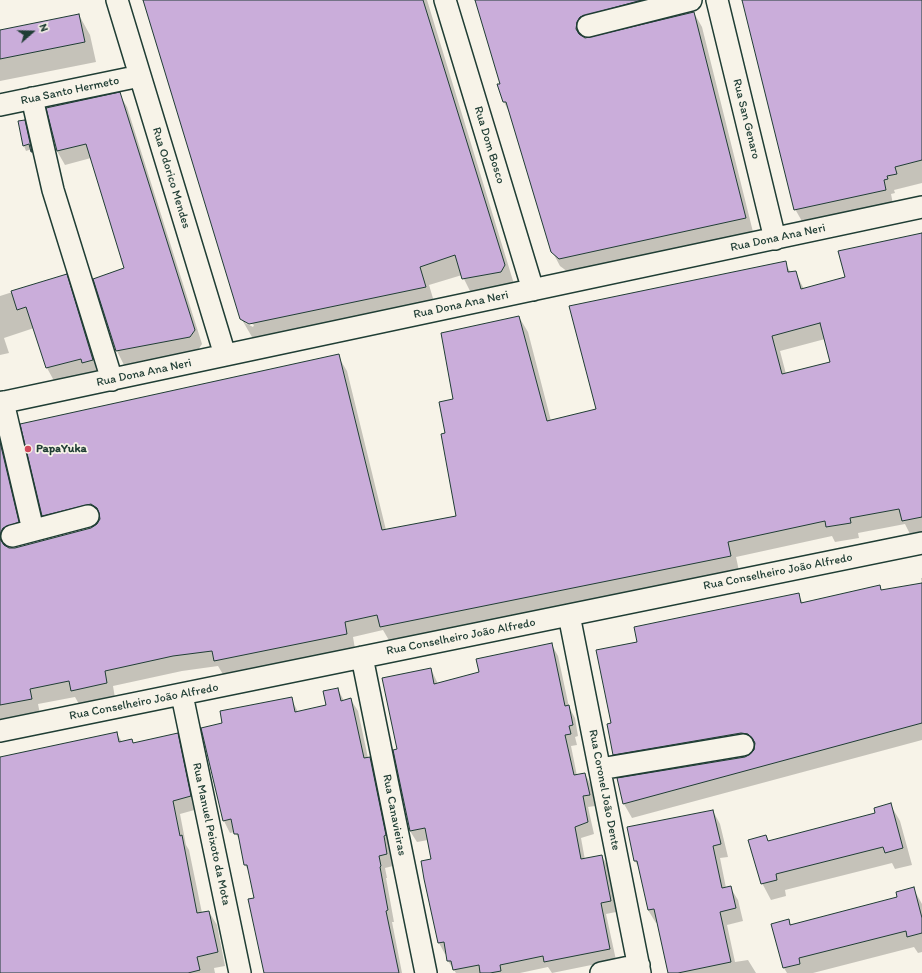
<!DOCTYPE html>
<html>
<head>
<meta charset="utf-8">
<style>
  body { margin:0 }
  #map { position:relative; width:922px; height:973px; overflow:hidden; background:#f7f3e8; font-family:Itim,sans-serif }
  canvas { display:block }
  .north { position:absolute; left:12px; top:12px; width:40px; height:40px; -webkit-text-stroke:3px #f7f3e8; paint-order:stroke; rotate:70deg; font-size:11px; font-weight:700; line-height:16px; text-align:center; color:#1f3d34 }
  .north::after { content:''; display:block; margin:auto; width:14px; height:18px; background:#1f3d34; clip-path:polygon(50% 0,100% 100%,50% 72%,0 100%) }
</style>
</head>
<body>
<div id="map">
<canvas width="922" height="973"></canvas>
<div class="north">N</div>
</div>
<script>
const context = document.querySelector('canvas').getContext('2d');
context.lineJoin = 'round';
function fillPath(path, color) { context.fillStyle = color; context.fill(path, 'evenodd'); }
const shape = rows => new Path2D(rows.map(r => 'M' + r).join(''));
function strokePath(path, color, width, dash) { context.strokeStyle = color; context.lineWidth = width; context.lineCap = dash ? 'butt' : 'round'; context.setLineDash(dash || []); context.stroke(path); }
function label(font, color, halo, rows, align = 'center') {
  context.font = font + ' Itim,sans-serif'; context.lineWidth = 3.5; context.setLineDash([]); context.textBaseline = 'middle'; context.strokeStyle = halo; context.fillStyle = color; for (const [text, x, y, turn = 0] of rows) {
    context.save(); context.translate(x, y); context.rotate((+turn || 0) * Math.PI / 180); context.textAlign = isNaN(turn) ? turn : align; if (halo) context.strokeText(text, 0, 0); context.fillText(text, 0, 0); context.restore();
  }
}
const shadow = shape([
  [143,0,427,0,514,284,473,297,462,275,429,285,435,305,260,342,252,337,241,318],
  [245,320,254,325,253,327,245,323],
  [476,0,695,0,587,32,584,38,591,39,694,13,702,27,753,232,568,272,560,266,552,251,510,114,504,102,498,85,501,84],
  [743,0,922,0,922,183,894,190,895,193,891,194,893,204,803,223,795,209],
  [79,15,90,35,96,62,0,81,0,31],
  [119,94,127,107,202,344,198,350,124,365,117,351,94,280,125,269,91,158,65,165,57,151,49,114],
  [24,121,27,126,33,152,32,149,26,151,24,146],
  [922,234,922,534,911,536,905,524,858,533,859,538,835,542,832,536,736,557,739,571,390,642,383,630,353,637,355,649,224,676,218,666,182,671,113,686,115,698,80,706,75,697,38,704,40,714,0,722,0,436,5,445,27,537,12,542,8,549,15,549,91,529,97,525,101,519,52,530,43,515,338,356,347,371,386,530,458,516,446,434,454,400,519,317,528,332,551,421,597,409,785,263,791,273,795,272,804,289,847,278],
  [825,339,831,363,786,374,780,351],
  [66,275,78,296,104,381,58,388,47,368,34,328,4,338,9,353,0,355,0,296],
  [921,578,922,578,922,740,632,818,624,804,619,779,745,758,751,755,755,748,750,747,622,768,614,754,612,724,638,643,798,594,803,603,880,586,882,591,922,584],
  [552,645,558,656,569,707,575,718,578,736,575,737,577,745,571,746,577,776,585,774,591,785,595,806,588,807,594,834,581,838,585,860,602,856,608,867,616,912,606,914,616,960,552,973,548,967,520,973,456,973,448,961,447,954,445,954,439,943,422,862,432,860,428,840,417,842,410,831,398,750,431,669,438,684,480,673],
  [338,689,344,701,351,700,358,711,368,758,369,758,376,770,392,847,390,847,393,866,385,868,387,878,386,878,394,922,392,922,402,973,265,973,250,873,245,865,241,843,235,832,230,833,224,821,202,729,223,724,291,698,298,712,327,706],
  [117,734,122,742,132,740,134,744,177,734,185,748,198,809,180,814,186,845,189,850,202,913,209,912,217,925,225,966,214,968,215,973,0,973,0,771],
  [890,804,900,821,912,865,895,869,892,863,785,890,786,896,771,900,762,883,766,836,769,842,876,814],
  [713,811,720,824,728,857,720,858,726,888,730,887,738,900,743,921,727,925,735,962,748,960,756,973,669,973,658,922,656,923,648,910,640,870,635,861],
  [913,888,922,904,922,952,918,953,914,947,813,973,787,973,784,968,788,920,792,926,899,898]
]);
const building = shape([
  [143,0,423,0,505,265,501,272,462,279,455,255,420,267,426,287,249,324,240,319,143,0],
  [475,0,642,0,580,17,577,22,576,29,579,34,585,38,694,12,746,218,559,259,551,252,506,102,503,102,497,84,500,84,475,0],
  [742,0,922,0,922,160,895,167,897,174,887,176,888,179,884,180,886,190,794,210,742,0],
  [79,14,85,42,0,59,0,30,79,14],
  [120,92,195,330,190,337,116,351,93,279,124,268,86,144,57,151,46,108,120,92],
  [25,120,32,152,31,152,29,144,23,146,18,121,25,120],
  [922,233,922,517,902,521,899,509,850,518,851,523,826,527,825,521,728,542,731,556,380,627,377,615,345,622,347,634,214,661,212,651,173,656,105,671,107,683,71,691,69,681,30,689,32,699,0,705,0,442,19,522,3,528,1,532,0,539,4,545,9,548,15,548,91,528,97,524,100,519,99,513,97,508,91,504,42,516,20,424,339,354,382,530,456,516,441,434,445,433,439,402,453,399,441,333,519,316,547,421,596,409,569,306,786,261,788,272,796,271,801,289,845,277,838,251,922,233],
  [820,323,830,362,782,374,772,336,820,323],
  [67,274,93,360,82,363,81,359,46,368,26,307,17,310,11,291,67,274],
  [922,583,922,723,623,804,617,778,745,757,750,754,754,750,755,743,752,738,748,734,741,733,613,755,607,724,611,723,596,650,637,642,634,627,682,617,799,593,801,603,880,585,881,590,922,583],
  [552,643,565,706,569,705,573,725,569,726,571,734,565,735,574,775,585,773,590,795,583,796,588,822,575,827,581,859,602,855,611,901,601,903,610,949,544,962,543,956,500,965,501,971,490,973,480,973,479,965,453,970,451,961,447,961,444,942,438,943,424,879,421,861,431,859,425,828,410,831,393,750,397,749,382,678,431,668,434,684,479,672,476,659,552,643],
  [338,688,341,701,351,698,364,758,370,757,386,835,384,836,387,854,379,856,381,866,380,867,388,910,386,911,399,973,264,973,248,899,254,898,247,865,244,865,238,834,234,834,231,819,223,821,201,728,222,723,220,711,292,697,295,712,326,705,323,691,338,688],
  [117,732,119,742,132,739,133,743,178,733,191,796,173,801,180,836,182,835,197,913,209,911,218,952,197,957,200,970,188,973,0,973,0,757,117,732],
  [891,803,903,848,885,853,883,847,776,874,777,880,761,884,748,840,766,835,768,841,875,813,874,808,891,803],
  [713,810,721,844,713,846,722,888,731,886,736,908,720,912,731,962,678,973,668,973,654,909,648,910,637,861,634,861,627,827,713,810],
  [914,887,922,918,922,933,907,937,906,931,799,958,800,964,783,968,771,924,789,919,790,925,897,897,896,892,914,887]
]);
const minor = shape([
  [117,0,225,355],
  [445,0,533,290],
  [717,0,775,239],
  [588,26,691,0],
  [32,98,53,190,112,380],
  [0,105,140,76],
  [3,402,33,530],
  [0,403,922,207],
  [12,536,88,516],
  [569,615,640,973],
  [362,657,426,973],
  [182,695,240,973],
  [0,731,922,543],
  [600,769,743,745],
  [601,973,639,965]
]);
const markers = [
  [28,449,4,"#d1495b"]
];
const streetNames = [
  ["Rua Santo Hermeto",70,91,-12],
  ["Rua San Genaro",746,119,76],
  ["Rua Dom Bosco",489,145,73],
  ["Rua Odorico Mendes",171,178,73],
  ["Rua Dona Ana Neri",778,238,-12],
  ["Rua Dona Ana Neri",461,305,-12],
  ["Rua Dona Ana Neri",144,373,-12],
  ["Rua Conselheiro João Alfredo",778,572,-11],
  ["Rua Conselheiro João Alfredo",461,637,-11],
  ["Rua Conselheiro João Alfredo",144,702,-11],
  ["Rua Coronel João Dente",604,790,79],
  ["Rua Canavieiras",394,815,79],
  ["Rua Manuel Peixoto da Mota",211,834,78]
];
const poiNames = [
  ["PapaYuka",36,449]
];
fillPath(shadow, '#0003');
fillPath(building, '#caadda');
strokePath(building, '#1f3d34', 1);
strokePath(minor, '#1f3d34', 24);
strokePath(minor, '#f7f3e8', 21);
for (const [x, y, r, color] of markers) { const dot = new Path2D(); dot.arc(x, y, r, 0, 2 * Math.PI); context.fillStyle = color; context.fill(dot); strokePath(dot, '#f7f3e8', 1.5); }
label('12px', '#1f3d34', '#f7f3e8', streetNames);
label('bold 12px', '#1f3d34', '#f7f3e8', poiNames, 'left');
</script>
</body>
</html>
